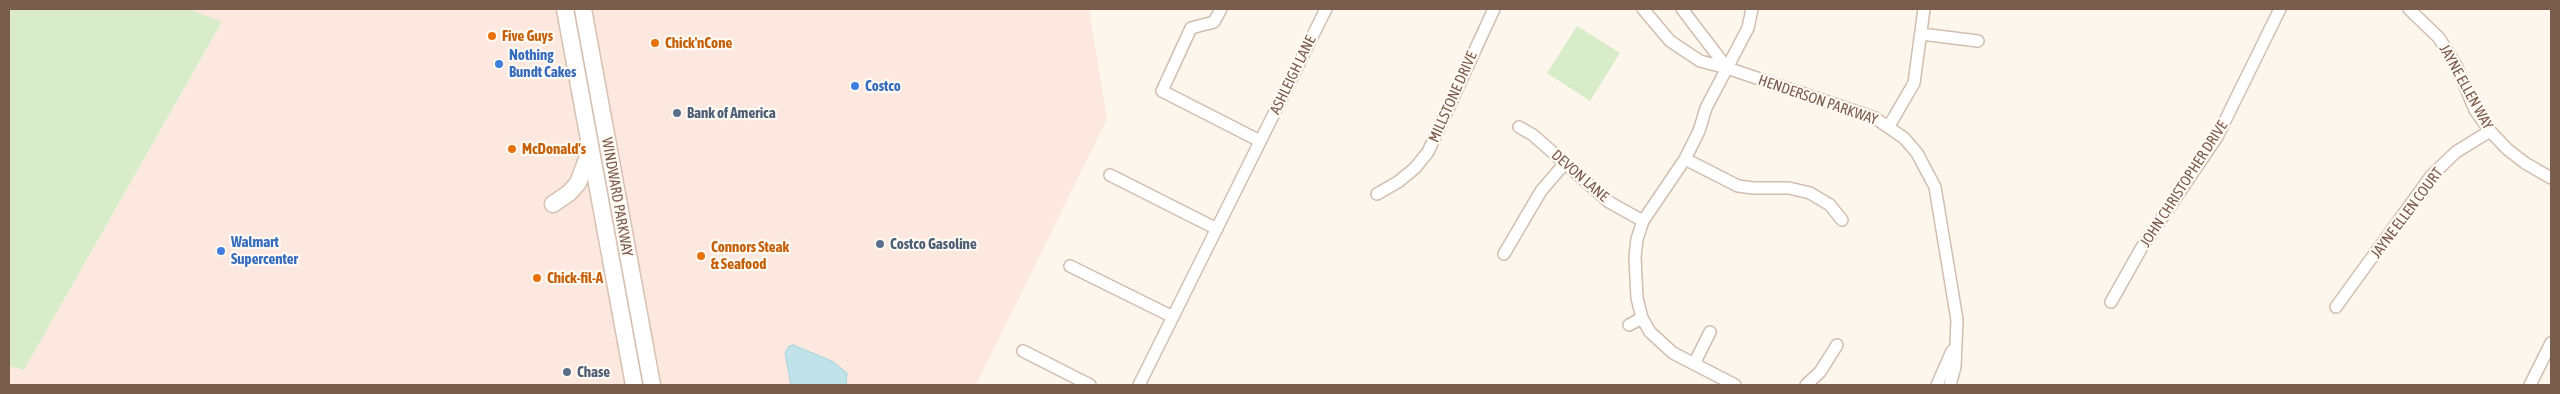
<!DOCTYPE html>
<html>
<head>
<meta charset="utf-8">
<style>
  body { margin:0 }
  #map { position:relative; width:2560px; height:394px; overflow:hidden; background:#fdf6ec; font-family:"Asap Condensed",sans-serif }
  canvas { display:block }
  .frame { position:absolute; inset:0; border:10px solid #7a5c4d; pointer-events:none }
</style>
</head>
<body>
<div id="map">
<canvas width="2560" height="394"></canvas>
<div class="frame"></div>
</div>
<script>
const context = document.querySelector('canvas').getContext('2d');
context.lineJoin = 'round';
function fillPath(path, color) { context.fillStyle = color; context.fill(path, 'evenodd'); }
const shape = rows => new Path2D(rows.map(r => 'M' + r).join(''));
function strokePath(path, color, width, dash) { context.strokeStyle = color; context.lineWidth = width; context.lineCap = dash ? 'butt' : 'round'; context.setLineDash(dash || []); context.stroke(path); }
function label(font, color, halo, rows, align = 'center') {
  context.font = font + ' "Asap Condensed",sans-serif'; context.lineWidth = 4.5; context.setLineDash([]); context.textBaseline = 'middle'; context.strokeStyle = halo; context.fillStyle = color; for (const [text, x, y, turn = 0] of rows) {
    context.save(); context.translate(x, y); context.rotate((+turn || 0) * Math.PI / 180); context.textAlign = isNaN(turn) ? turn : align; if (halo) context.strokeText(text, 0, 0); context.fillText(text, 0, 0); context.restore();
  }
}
const commercial = shape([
  [189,9,1089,9,1107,119,976,385,9,385,9,366,24,370,222,23]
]);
const green = shape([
  [9,9,189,9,222,22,24,370,9,366],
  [1577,26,1620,53,1590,101,1547,73]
]);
const water = shape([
  [793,345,832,361,847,373,846,385,791,385,785,353,789,346,793,345]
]);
const minor = shape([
  [1221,9,1214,22,1191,28,1162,91,1260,141],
  [1643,9,1670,41,1700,61,1727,68,1875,118,1904,138,1917,153,1935,187,1957,320,1955,367,1950,385],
  [1682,9,1727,68],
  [2409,9,2439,38,2457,67,2475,110,2490,131,2507,149,2525,163,2551,178],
  [1921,34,1978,41],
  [1889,126,1914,83,1924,9],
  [1519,127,1533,135,1609,202,1643,221],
  [1685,159,1738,186,1753,188,1789,188,1810,193,1830,205,1842,220],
  [1110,175,1217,229],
  [1377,194,1398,182,1415,168,1428,152,1494,9],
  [1504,254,1541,191,1565,163],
  [1070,266,1173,317],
  [2111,302,2142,247,2217,137,2280,9],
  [2336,307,2431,176,2456,152,2490,131],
  [1629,325,1642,318],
  [1023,351,1090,385],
  [1694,364,1710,332],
  [1139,385,1326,9],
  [1735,385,1673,353,1650,332,1642,318,1637,298,1635,257,1637,239,1643,221,1685,159,1699,131,1706,108,1748,28,1752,9],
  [1806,385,1820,372,1837,345],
  [1937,385,1952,351],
  [2530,385,2551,343]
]);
const secondary = shape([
  [565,9,634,385],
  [583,9,652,385],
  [553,204,569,193,578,183,590,151]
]);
const markers = [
  [492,36,5,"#e8710a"],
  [655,43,5,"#e8710a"],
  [499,64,5,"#3f7fe0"],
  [855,86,5,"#3f7fe0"],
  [677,113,5,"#5c6f8a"],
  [512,149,5,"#e8710a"],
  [880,244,5,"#5c6f8a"],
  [221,251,5,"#3f7fe0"],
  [701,256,5,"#e8710a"],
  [537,278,5,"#e8710a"],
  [567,372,5,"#5c6f8a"]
];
const foodNames = [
  ["Five Guys",502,36],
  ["Chick'nCone",665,43],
  ["McDonald's",522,149],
  ["Connors Steak",711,247],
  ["& Seafood",711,264],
  ["Chick-fil-A",547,278]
];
const shopNames = [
  ["Nothing",509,55],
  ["Bundt Cakes",509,72],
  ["Costco",865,86],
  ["Walmart",231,242],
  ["Supercenter",231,259]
];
const streetNames = [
  ["ASHLEIGH LANE",1293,75,-64],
  ["JAYNE ELLEN WAY",2466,87,61],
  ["MILLSTONE DRIVE",1453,97,-66],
  ["HENDERSON PARKWAY",1818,100,19],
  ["DEVON LANE",1580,176,41],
  ["JOHN CHRISTOPHER DRIVE",2184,184,-57],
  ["WINDWARD PARKWAY",617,197,80],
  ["JAYNE ELLEN COURT",2407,213,-53]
];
const serviceNames = [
  ["Bank of America",687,113],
  ["Costco Gasoline",890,244],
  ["Chase",577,372]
];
fillPath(commercial, '#fde8e0');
fillPath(green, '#d8ecc9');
fillPath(water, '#bfe3e8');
strokePath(water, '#a5d3da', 1);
strokePath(minor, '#d1beb0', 14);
strokePath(secondary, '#d6c0b0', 19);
strokePath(minor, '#fff', 11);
strokePath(secondary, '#fff', 16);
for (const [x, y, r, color] of markers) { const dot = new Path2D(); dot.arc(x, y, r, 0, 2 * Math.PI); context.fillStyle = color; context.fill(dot); strokePath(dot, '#fffaf3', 2); }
label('bold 15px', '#c56008', '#fffaf3', foodNames, 'left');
label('bold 15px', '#366cbe', '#fffaf3', shopNames, 'left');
label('15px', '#7a5c4d', '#fffaf3', streetNames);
label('bold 15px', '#4e5e75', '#fffaf3', serviceNames, 'left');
</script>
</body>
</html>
